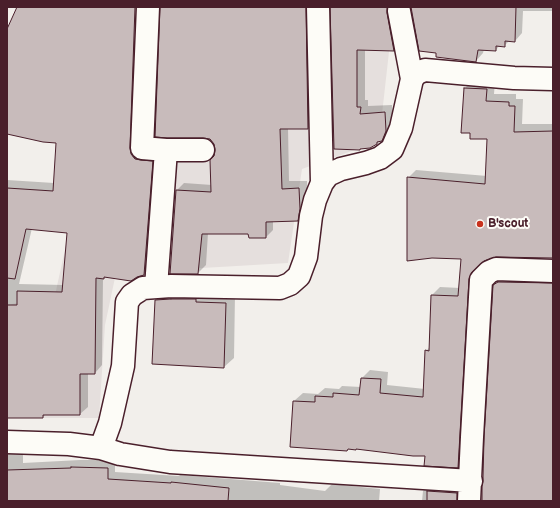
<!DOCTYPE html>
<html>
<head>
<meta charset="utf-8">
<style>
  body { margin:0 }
  #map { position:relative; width:560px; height:508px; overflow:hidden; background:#f2efeb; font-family:"Balsamiq Sans",sans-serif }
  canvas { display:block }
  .frame { position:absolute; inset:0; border:8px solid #4a1f2b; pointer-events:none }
</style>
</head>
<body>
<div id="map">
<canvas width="560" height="508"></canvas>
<div class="frame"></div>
</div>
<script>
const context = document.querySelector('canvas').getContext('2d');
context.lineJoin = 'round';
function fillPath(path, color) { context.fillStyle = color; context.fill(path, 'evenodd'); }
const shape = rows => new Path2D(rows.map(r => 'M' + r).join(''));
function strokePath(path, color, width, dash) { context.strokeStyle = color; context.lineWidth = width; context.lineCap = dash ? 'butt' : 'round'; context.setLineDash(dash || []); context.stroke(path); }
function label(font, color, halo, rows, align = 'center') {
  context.font = font + ' "Balsamiq Sans",sans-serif'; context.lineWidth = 4; context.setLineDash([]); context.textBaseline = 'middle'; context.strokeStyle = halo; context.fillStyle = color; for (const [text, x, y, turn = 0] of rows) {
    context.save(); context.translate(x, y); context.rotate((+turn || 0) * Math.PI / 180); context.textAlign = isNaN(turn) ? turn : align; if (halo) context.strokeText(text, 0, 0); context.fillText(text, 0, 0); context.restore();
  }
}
const built = shape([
  [246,7,394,7,379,141,302,169,288,263,116,273,105,325,99,418,7,418,7,305,55,295,70,227,136,163,146,76,154,57,211,59]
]);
const shadow = shape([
  [18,7,142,7,137,139,160,154,152,267,144,274,105,276,103,278,102,365,95,373,88,373,88,407,80,414,46,414,43,417,7,417,7,180,54,183,57,142,8,133,7,137,7,33],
  [32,228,68,232,64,285,19,284],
  [161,7,313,7,316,121,308,128,288,128,289,181,307,181,307,201,305,212,297,220,273,221,273,230,266,237,249,233,208,233,206,265,198,273,177,190,184,183,212,185,216,150],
  [332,7,394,7,401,42,393,50,365,49,365,100,368,100,368,106,392,105,393,123,389,132,377,144,361,148],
  [412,7,553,7,553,11,523,11,522,33,515,41,509,41,504,46,500,45,496,50,484,49,483,53,476,61,437,52],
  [473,80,495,81,494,94,516,94,516,99,523,99,522,124,553,124,553,110,553,257,496,256,483,260,479,264,476,270,466,458,458,467,426,454,356,448,349,448,347,450,294,401,303,393,318,394,325,388,339,389,342,386,361,387,362,378,370,370,388,372,387,385,425,389,426,351,431,346,432,295,440,287,460,288,462,258,408,178,416,170,487,176,488,138,471,132,462,132,465,88],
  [553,275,553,501,482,501,494,286,503,277],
  [165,290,235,294,234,358,224,367,156,300],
  [7,451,23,451,23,463,80,460,115,460,115,472,179,476,180,475,280,483,280,485,325,491,332,484,380,489,379,501,7,501],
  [431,483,465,485,468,501,422,501,423,491]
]);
const building = shape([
  [17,7,135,7,130,148,131,154,135,159,141,160,153,161,144,275,137,277,131,281,104,277,104,279,96,278,95,374,80,374,80,415,43,415,43,418,7,418,7,305,17,305,17,291,62,292,67,233,26,229,15,279,7,278,7,188,53,191,56,143,43,142,7,134,7,29,17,7],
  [160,7,306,7,308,129,280,129,282,189,299,188,300,209,298,221,266,222,266,238,249,238,248,234,202,234,198,274,170,274,176,190,211,192,210,160,214,156,215,150,214,144,210,139,203,138,167,138,155,137,160,7],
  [330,7,387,7,387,13,394,51,357,50,357,107,361,107,360,114,385,112,386,131,382,141,377,142,377,144,370,148,360,149,360,150,334,149,330,7],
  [411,7,516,7,515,42,505,41,505,47,496,46,496,51,478,50,476,62,436,57,436,53,419,51,411,7],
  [464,88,487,89,486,101,509,102,509,106,515,106,514,132,553,131,553,258,496,257,484,261,472,272,469,279,458,468,424,466,425,456,413,456,356,449,356,450,348,449,347,451,290,447,293,401,315,402,315,396,333,397,333,393,359,395,361,378,381,379,380,393,423,397,425,350,429,351,431,295,458,296,461,259,432,258,407,261,407,177,485,184,487,139,470,139,470,133,461,133,464,88],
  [498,282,553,283,553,501,482,501,482,486,483,481,483,477,484,438,493,285,498,282],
  [171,299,196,299,196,302,226,303,224,368,152,364,155,300,171,299],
  [71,467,108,468,108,479,171,483,171,482,229,488,228,501,7,501,7,470,71,468,71,467],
  [427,491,457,493,457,501,427,501,427,491]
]);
const minor = shape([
  [148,7,142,148,166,150,156,287],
  [318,7,322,183],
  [399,11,412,79],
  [166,150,203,150],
  [7,442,69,444,101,448,120,454,170,462,471,481],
  [101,448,110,423,123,366,127,302,132,295,143,288,171,286,280,288,290,284,299,276,306,257,311,216,315,200,322,183,328,175,341,169,366,163,380,158,392,149,401,128,412,79,417,73,425,70,514,78,553,79],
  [469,501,472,437,481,280,489,272,496,269,553,271]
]);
const markers = [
  [480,224,4,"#c8321e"]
];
const poiNames = [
  ["B'scout",488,224]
];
fillPath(built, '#e5dfdd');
fillPath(shadow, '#0003');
fillPath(building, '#c8bbbb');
strokePath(building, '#4a1f2b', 1);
strokePath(minor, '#4a1f2b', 25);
strokePath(minor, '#fdfcf7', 22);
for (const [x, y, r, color] of markers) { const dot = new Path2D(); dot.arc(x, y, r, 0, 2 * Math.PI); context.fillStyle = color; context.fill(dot); strokePath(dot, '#fdfcf7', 1.5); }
label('bold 12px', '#4a1f2b', '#fdfcf7', poiNames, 'left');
</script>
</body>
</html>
